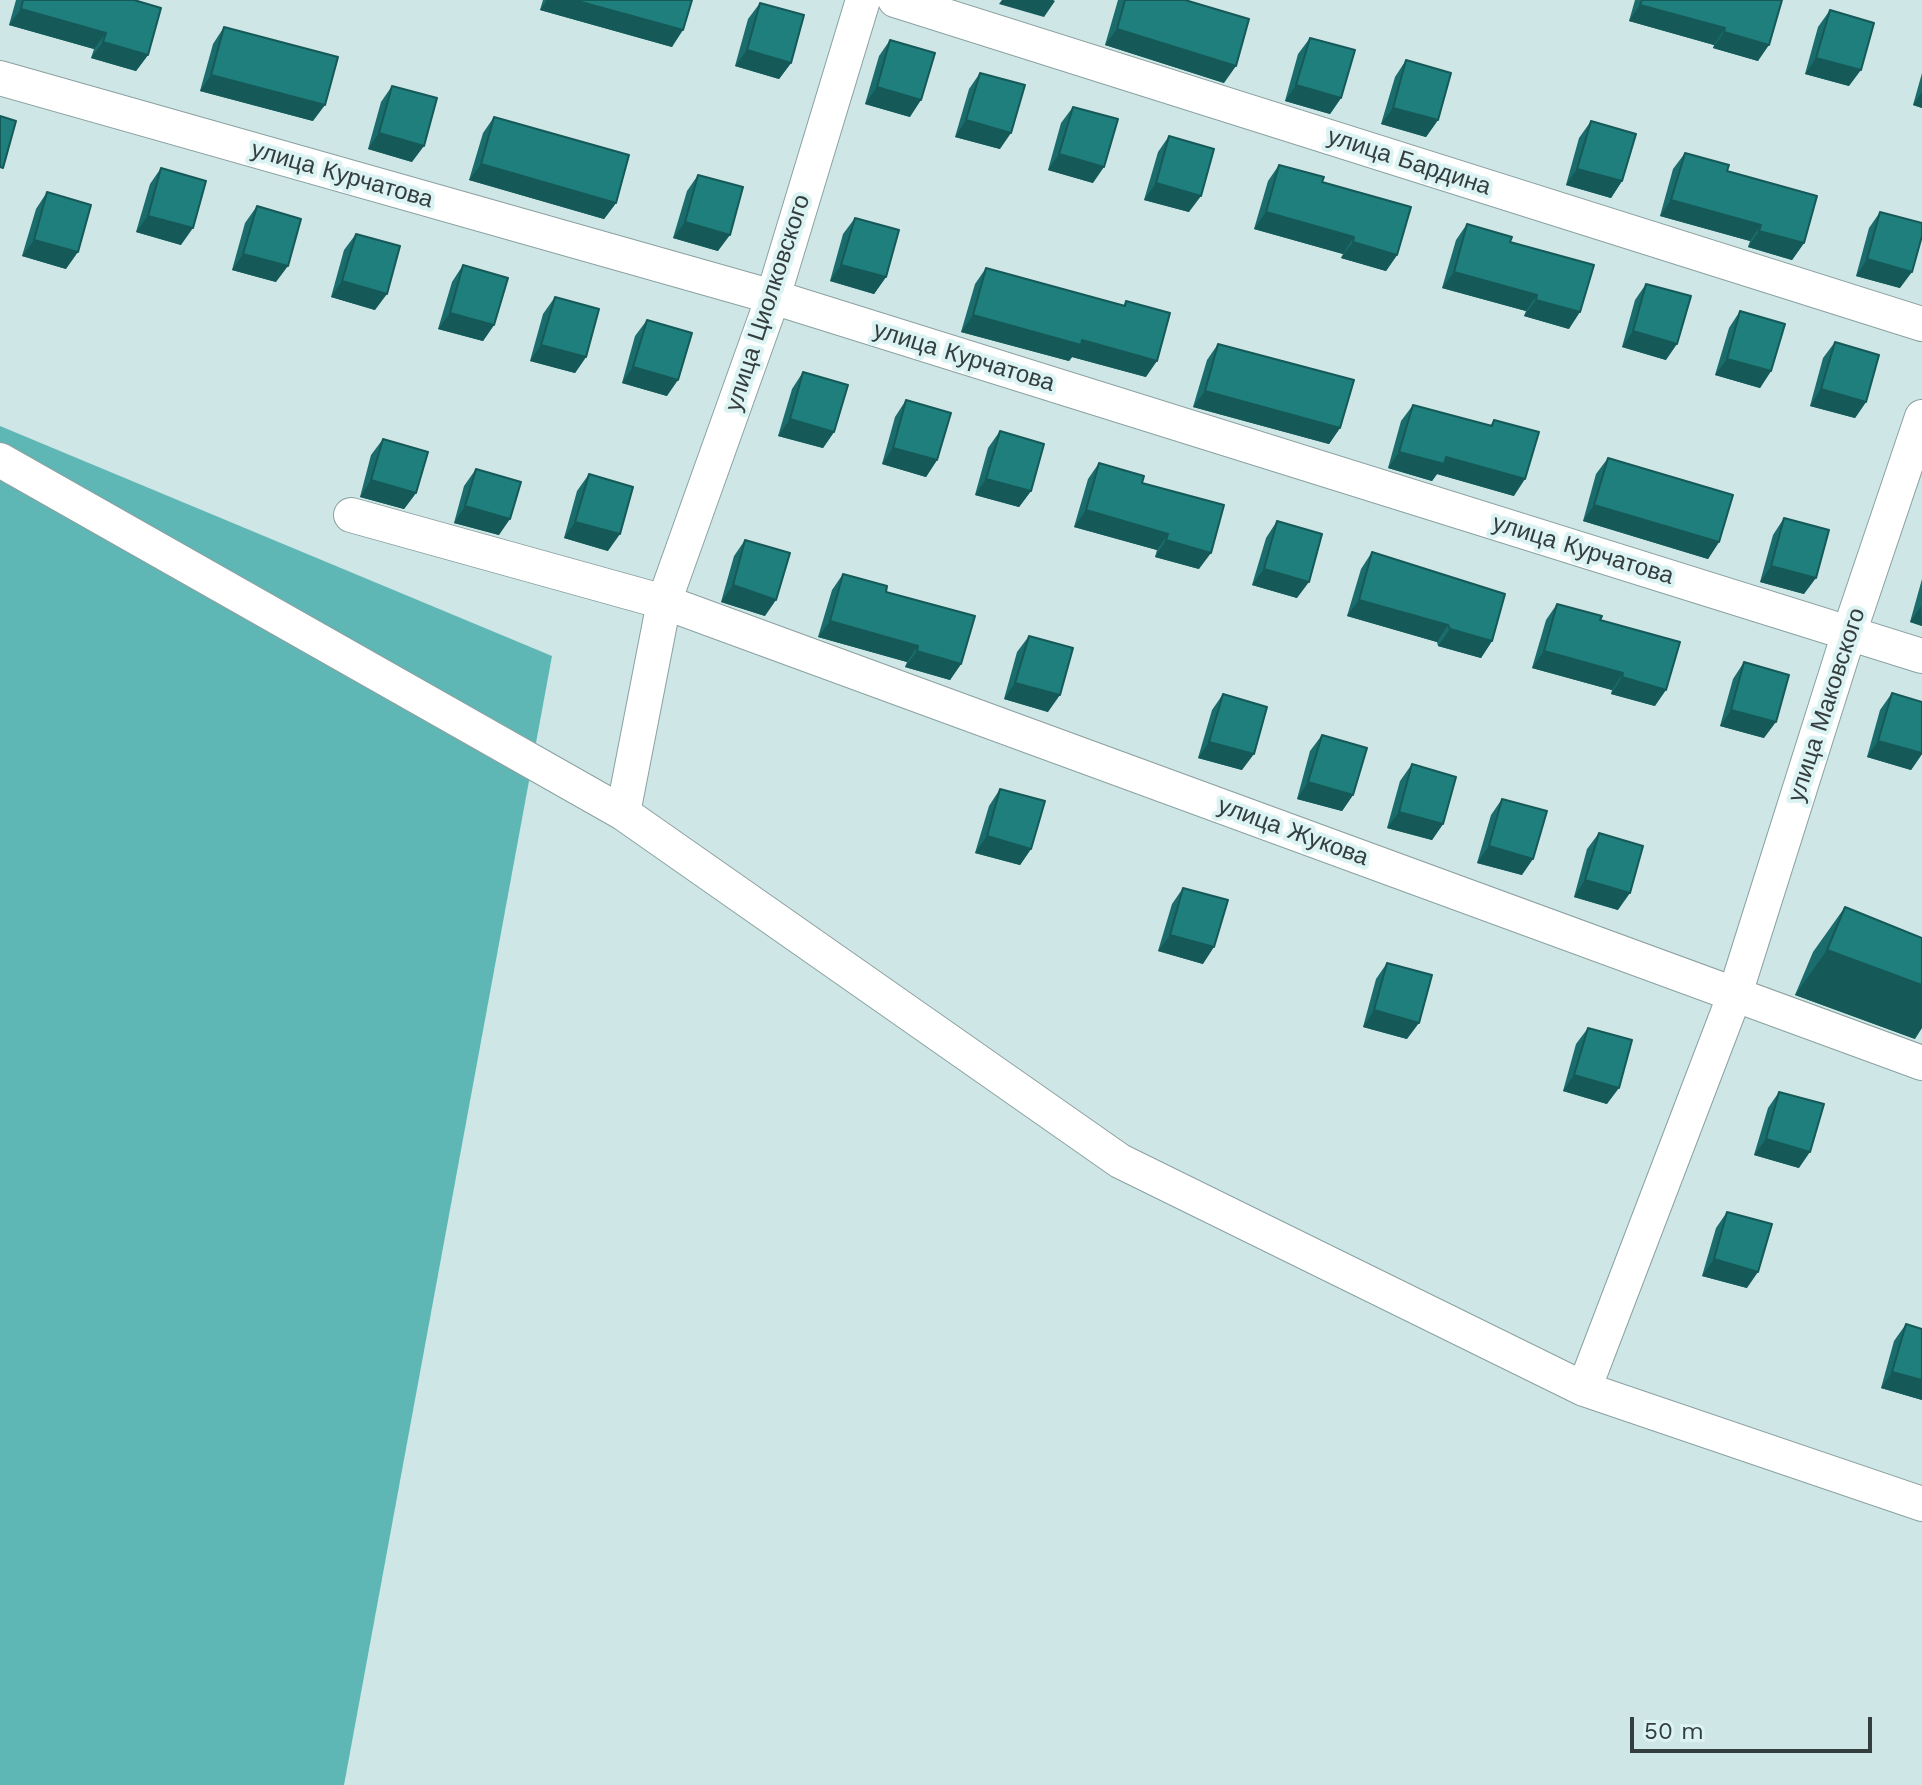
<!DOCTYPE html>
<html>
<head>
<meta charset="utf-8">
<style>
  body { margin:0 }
  #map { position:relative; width:1922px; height:1785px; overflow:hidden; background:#cee6e5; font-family:"Work Sans",sans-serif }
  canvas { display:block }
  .scale { position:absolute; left:1630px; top:1717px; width:242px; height:36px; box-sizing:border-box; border:4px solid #353e3e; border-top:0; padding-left:10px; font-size:24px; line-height:28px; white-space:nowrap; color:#353e3e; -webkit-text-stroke:6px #dbf3f2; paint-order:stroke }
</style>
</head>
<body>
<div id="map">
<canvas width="1922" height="1785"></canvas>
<div class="scale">50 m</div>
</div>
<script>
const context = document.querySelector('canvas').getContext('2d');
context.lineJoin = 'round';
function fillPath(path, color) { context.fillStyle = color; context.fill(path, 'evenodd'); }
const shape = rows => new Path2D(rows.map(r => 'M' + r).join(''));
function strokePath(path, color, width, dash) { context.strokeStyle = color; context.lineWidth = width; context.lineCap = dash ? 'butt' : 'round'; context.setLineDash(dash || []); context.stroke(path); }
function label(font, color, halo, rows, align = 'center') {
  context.font = font + ' "Work Sans",sans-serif'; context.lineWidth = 8; context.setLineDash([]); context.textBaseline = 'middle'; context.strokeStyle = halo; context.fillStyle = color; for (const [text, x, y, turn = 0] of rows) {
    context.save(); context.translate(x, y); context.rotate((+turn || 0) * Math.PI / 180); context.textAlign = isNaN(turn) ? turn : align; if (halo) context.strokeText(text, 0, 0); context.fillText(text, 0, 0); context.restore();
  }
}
const forest = shape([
  [0,426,552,656,344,1785,0,1785]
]);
const street = shape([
  [863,0,773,297,664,602,623,813,1120,1161,1584,1389],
  [895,0,1922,324],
  [0,78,773,297,1922,656],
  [1922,417,1849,633,1735,994,1584,1389,1922,1504],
  [0,460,623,813],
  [351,515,664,602,1922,1063]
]);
const wall = shape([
  [16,0,134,0,148,55,136,71,91,58,94,49,9,25],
  [543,0,692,0,672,47,540,10],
  [1118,0,1185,0,1224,83,1105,45],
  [1635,0,1782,0,1758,61,1713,48,1714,45,1629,21],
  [760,3,791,63,779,79,735,66,748,19],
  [1830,10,1849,86,1805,74,1818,27],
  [224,27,313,121,200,91,213,44],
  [1310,38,1341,98,1330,114,1285,101,1298,54],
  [890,40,910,117,865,104,879,56],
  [1406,60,1438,120,1426,137,1381,124,1395,77],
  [980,73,1000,149,955,137,969,89],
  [1922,73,1922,108,1913,105],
  [392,86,412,162,368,149,381,102],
  [1073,107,1093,183,1048,170,1061,123],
  [494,117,616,203,604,219,469,180,483,133],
  [1591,121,1622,181,1611,198,1566,185,1579,138],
  [1169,136,1189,212,1144,200,1158,152],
  [1685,153,1727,171,1804,243,1792,260,1748,247,1750,241,1660,216,1673,169],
  [1279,165,1322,182,1397,255,1386,271,1341,258,1343,254,1254,229,1268,181],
  [161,168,181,245,136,232,150,184],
  [698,175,718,251,673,238,687,191],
  [47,192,66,269,22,256,36,209],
  [257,206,276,282,232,270,245,223],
  [1880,212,1900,288,1856,276,1869,228],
  [855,218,886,277,874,294,830,281,843,234],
  [1467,224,1569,329,1524,316,1526,311,1442,288,1456,240],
  [356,234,375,310,331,297,344,250],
  [463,265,494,325,483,341,438,329,452,282],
  [986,268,1123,306,1126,301,1146,377,1072,357,1069,361,961,332,975,284],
  [1646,284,1666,360,1622,347,1635,300],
  [555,297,586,357,575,373,530,361,543,314],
  [1740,311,1771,371,1760,388,1715,375,1729,328],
  [647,320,667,396,622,383,635,336],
  [1835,342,1866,402,1855,418,1810,406,1823,358],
  [1218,344,1340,428,1329,444,1193,407,1207,360],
  [803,372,834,432,823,448,778,436,792,389],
  [906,400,937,460,926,477,882,464,895,417],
  [1413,405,1490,426,1494,420,1514,496,1437,474,1432,481,1388,468,1401,421],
  [1000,431,1031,491,1019,507,975,495,988,448],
  [383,439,416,493,404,509,360,497,371,455],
  [1608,458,1719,542,1708,559,1583,521,1596,474],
  [1099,463,1142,483,1199,569,1155,557,1157,550,1074,527,1088,479],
  [476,469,499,535,454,523,464,486],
  [589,474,608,551,564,538,577,491],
  [1784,518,1804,594,1760,582,1773,535],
  [1277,521,1297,598,1252,585,1266,538],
  [745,540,765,616,721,602,734,556],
  [1372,552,1492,641,1481,658,1438,646,1437,642,1347,616,1361,569],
  [843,574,886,592,961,664,950,680,905,667,907,662,818,637,832,590],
  [1922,579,1922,626,1910,622],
  [1557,604,1600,620,1655,706,1611,694,1612,690,1532,668,1546,620],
  [1029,636,1048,712,1004,699,1017,652],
  [1744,662,1764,738,1720,726,1733,679],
  [1892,693,1922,702,1922,754,1911,770,1867,757,1880,710],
  [1223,694,1242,770,1198,758,1212,710],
  [1322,735,1353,795,1342,811,1297,799,1310,751],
  [1412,764,1443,824,1432,840,1387,828,1400,781],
  [1000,789,1031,849,1020,865,975,853,989,806],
  [1502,799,1522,875,1477,863,1491,815],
  [1599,833,1618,910,1574,897,1587,849],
  [1183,888,1203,964,1158,951,1172,904],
  [1845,907,1915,1039,1795,995,1813,952],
  [1387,963,1407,1039,1363,1027,1376,979],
  [1588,1028,1607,1104,1563,1091,1576,1044],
  [1779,1092,1799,1168,1754,1155,1768,1108],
  [1727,1212,1747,1288,1702,1276,1716,1228],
  [1906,1324,1922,1400,1881,1388,1894,1341]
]);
const shadedWall = shape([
  [547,0,574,0,683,30,672,47,540,10],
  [1002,0,1053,0,1055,1,1044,17,999,4],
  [1640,5,1725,28,1714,45,1629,21],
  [21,9,106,33,94,49,9,25],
  [1117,29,1236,66,1224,83,1105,45],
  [1724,32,1769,45,1758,61,1713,48],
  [103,42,148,55,136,71,91,58],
  [747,50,791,63,779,79,735,66],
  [1816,58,1861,70,1849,86,1805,74],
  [211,75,325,105,313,121,200,91],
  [1296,85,1341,98,1330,114,1285,101],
  [877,87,921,100,910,117,865,104],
  [1922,92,1922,108,1913,105],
  [1393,108,1438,120,1426,137,1381,124],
  [966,120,1011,133,1000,149,955,137],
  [379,133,424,146,412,162,368,149],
  [1059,154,1104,167,1093,183,1048,170],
  [481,164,616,203,604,219,469,180],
  [1577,169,1622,181,1611,198,1566,185],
  [1156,183,1201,196,1189,212,1144,200],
  [1671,200,1761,225,1750,241,1660,216],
  [1266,212,1354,237,1343,254,1254,229],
  [148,216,193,228,181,245,136,232],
  [685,222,730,235,718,251,673,238],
  [1759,231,1804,243,1792,260,1748,247],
  [34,240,78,252,66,269,22,256],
  [1353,242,1397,255,1386,271,1341,258],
  [243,254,288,266,276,282,232,270],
  [1867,259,1912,272,1900,288,1856,276],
  [841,265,886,277,874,294,830,281],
  [1454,272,1537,295,1526,311,1442,288],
  [342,281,387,294,375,310,331,297],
  [1536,300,1580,312,1569,329,1524,316],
  [450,313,494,325,483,341,438,329],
  [973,315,1082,340,1157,361,1146,377,1072,357,1069,361,961,332],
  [1633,331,1677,344,1666,360,1622,347],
  [541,345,586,357,575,373,530,361],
  [1727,359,1771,371,1760,388,1715,375],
  [633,367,678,380,667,396,622,383],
  [1821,389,1866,402,1855,418,1810,406],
  [1205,391,1340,428,1329,444,1193,407],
  [790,419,834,432,823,448,778,436],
  [893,448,937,460,926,477,882,464],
  [1399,452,1446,457,1525,479,1514,496,1437,474,1432,481,1388,468],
  [986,479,1031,491,1019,507,975,495],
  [371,480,416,493,404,509,360,497],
  [1594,505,1719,542,1708,559,1583,521],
  [465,506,510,519,499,535,454,523],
  [1086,510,1168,534,1157,550,1074,527],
  [575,522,620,534,608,551,564,538],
  [1166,540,1211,553,1199,569,1155,557],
  [1771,566,1816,578,1804,594,1760,582],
  [1264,569,1309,582,1297,598,1252,585],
  [733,585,776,600,765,616,721,602],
  [1359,600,1448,625,1437,642,1347,616],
  [1921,606,1922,626,1910,622],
  [830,621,918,646,907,662,818,637],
  [1450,629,1492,641,1481,658,1438,646],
  [917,651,961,664,950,680,905,667],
  [1544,651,1623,673,1612,690,1532,668],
  [1622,677,1666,690,1655,706,1611,694],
  [1015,683,1060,695,1048,712,1004,699],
  [1731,710,1776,722,1764,738,1720,726],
  [1878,741,1922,753,1922,754,1911,770,1867,757],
  [1209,742,1254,754,1242,770,1198,758],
  [1308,782,1353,795,1342,811,1297,799],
  [1399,812,1443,824,1432,840,1387,828],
  [987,836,1031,849,1020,865,975,853],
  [1489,846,1533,859,1522,875,1477,863],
  [1585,880,1630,893,1618,910,1574,897],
  [1170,935,1214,947,1203,964,1158,951],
  [1827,950,1922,985,1922,1028,1915,1039,1795,995],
  [1374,1010,1419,1023,1407,1039,1363,1027],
  [1574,1075,1619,1088,1607,1104,1563,1091],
  [1766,1139,1810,1152,1799,1168,1754,1155],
  [1714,1259,1758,1272,1747,1288,1702,1276],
  [1892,1372,1922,1380,1922,1400,1881,1388]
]);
const building = shape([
  [23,0,134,0,161,8,148,55,103,42,106,33,21,9,23,0],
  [574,0,692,0,683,30,574,0],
  [1125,0,1185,0,1249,19,1236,66,1117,29,1125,0],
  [1642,0,1782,0,1769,45,1724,32,1725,28,1640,5,1642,0],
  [760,3,804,15,791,63,747,50,760,3],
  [1830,10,1874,23,1861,70,1816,58,1830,10],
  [224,27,338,57,325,105,211,75,224,27],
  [1310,38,1355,50,1341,98,1296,85,1310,38],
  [890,40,935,53,921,100,877,87,890,40],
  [1406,60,1451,73,1438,120,1393,108,1406,60],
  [980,73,1025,85,1011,133,966,120,980,73],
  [392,86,437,98,424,146,379,133,392,86],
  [1073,107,1118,119,1104,167,1059,154,1073,107],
  [0,116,16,121,3,168,0,167,0,116],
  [494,117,629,155,616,203,481,164,494,117],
  [1591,121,1636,134,1622,181,1577,169,1591,121],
  [1169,136,1214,149,1201,196,1156,183,1169,136],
  [1685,153,1729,165,1727,171,1817,196,1804,243,1759,231,1761,225,1671,200,1685,153],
  [1279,165,1324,177,1322,182,1411,207,1397,255,1353,242,1354,237,1266,212,1279,165],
  [161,168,206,181,193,228,148,216,161,168],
  [698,175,743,187,730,235,685,222,698,175],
  [47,192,91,205,78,252,34,240,47,192],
  [257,206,301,219,288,266,243,254,257,206],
  [1880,212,1922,223,1922,236,1912,272,1867,259,1880,212],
  [855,218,899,230,886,277,841,265,855,218],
  [1467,224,1512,237,1510,242,1594,265,1580,312,1536,300,1537,295,1454,272,1467,224],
  [356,234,400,246,387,294,342,281,356,234],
  [463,265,508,278,494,325,450,313,463,265],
  [986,268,1125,306,1126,301,1170,313,1157,361,1082,340,1081,345,973,315,986,268],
  [1646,284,1691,296,1677,344,1633,331,1646,284],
  [555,297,599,309,586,357,541,345,555,297],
  [1740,311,1785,324,1771,371,1727,359,1740,311],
  [647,320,692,333,678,380,633,367,647,320],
  [1835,342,1879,355,1866,402,1821,389,1835,342],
  [1218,344,1354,380,1340,428,1205,391,1218,344],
  [803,372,848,385,834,432,790,419,803,372],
  [906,400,951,413,937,460,893,448,906,400],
  [1413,405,1492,426,1494,420,1539,432,1525,479,1446,457,1444,464,1399,452,1413,405],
  [1000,431,1044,444,1031,491,986,479,1000,431],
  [383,439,428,452,416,493,371,480,383,439],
  [1608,458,1733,495,1719,542,1594,505,1608,458],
  [1099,463,1144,476,1142,483,1224,505,1211,553,1166,540,1168,534,1086,510,1099,463],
  [476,469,521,482,510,519,465,506,476,469],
  [589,474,633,487,620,534,575,522,589,474],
  [1784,518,1829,530,1816,578,1771,566,1784,518],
  [1277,521,1322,534,1309,582,1264,569,1277,521],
  [745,540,790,553,776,600,733,585,745,540],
  [1372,552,1505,594,1492,641,1450,629,1448,625,1359,600,1372,552],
  [843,574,887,586,886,592,975,616,961,664,917,651,918,646,830,621,843,574],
  [1557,604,1602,616,1600,620,1680,642,1666,690,1622,677,1623,673,1544,651,1557,604],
  [1029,636,1073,648,1060,695,1015,683,1029,636],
  [1744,662,1789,675,1776,722,1731,710,1744,662],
  [1892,693,1922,702,1922,753,1878,741,1892,693],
  [1223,694,1267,707,1254,754,1209,742,1223,694],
  [1322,735,1367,748,1353,795,1308,782,1322,735],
  [1412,764,1456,777,1443,824,1399,812,1412,764],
  [1000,789,1045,801,1031,849,987,836,1000,789],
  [1502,799,1547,811,1533,859,1489,846,1502,799],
  [1599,833,1643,846,1630,893,1585,880,1599,833],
  [1183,888,1228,900,1214,947,1170,935,1183,888],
  [1845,907,1922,938,1922,985,1827,950,1845,907],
  [1387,963,1432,975,1419,1023,1374,1010,1387,963],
  [1588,1028,1632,1040,1619,1088,1574,1075,1588,1028],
  [1779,1092,1824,1104,1810,1152,1766,1139,1779,1092],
  [1727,1212,1772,1224,1758,1272,1714,1259,1727,1212],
  [1906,1324,1922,1329,1922,1380,1892,1372,1906,1324]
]);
const streetNames = [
  ["улица Бардина",1409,162,18],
  ["улица Курчатова",342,175,16],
  ["улица Циолковского",768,303,-72],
  ["улица Курчатова",964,357,17],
  ["улица Курчатова",1583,550,17],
  ["улица Маковского",1827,705,-72],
  ["улица Жукова",1293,832,20]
];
fillPath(forest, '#5fb7b5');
strokePath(street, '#8ba1a1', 36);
strokePath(street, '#fff', 34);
fillPath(wall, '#1a6d6c');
fillPath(shadedWall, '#155958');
fillPath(building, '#1e7f7d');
strokePath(building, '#155958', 2);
label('24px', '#353e3e', '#dbf3f2', streetNames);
</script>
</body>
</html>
